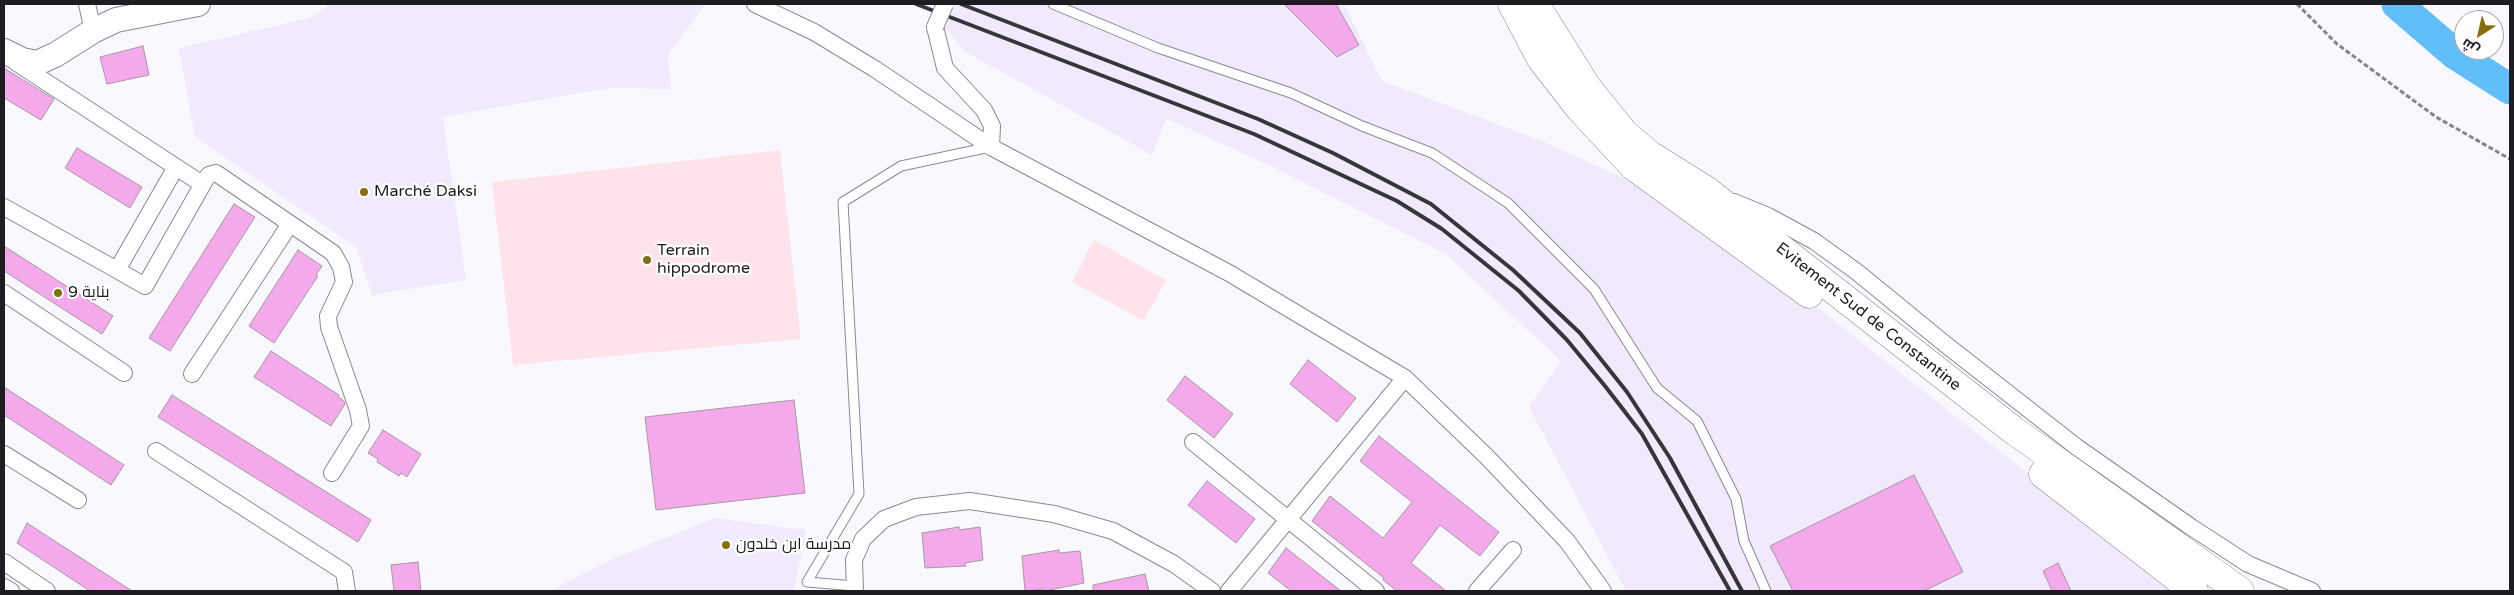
<!DOCTYPE html>
<html>
<head>
<meta charset="utf-8">
<style>
  body { margin:0 }
  #map { position:relative; width:2514px; height:595px; overflow:hidden; background:#faf8ff; font-family:"Varela Round",Cairo,sans-serif }
  canvas { display:block }
  .frame { position:absolute; inset:0; border:5px solid #1e1c21; pointer-events:none }
  .north { position:absolute; left:2454px; top:10px; width:50px; height:50px; box-sizing:border-box; background:#fff; border:1px solid #a5a4a6; border-radius:50%; rotate:215deg; font-size:14px; font-weight:700; line-height:20px; text-align:center; color:#1e1c21 }
  .north::after { content:''; display:block; margin:auto; width:18px; height:22px; background:#856f0f; clip-path:polygon(50% 0,100% 100%,50% 72%,0 100%) }
</style>
</head>
<body>
<div id="map">
<canvas width="2514" height="595"></canvas>
<div class="frame"></div>
<div class="north">ش</div>
</div>
<script>
const context = document.querySelector('canvas').getContext('2d');
context.lineJoin = 'round';
function fillPath(path, color) { context.fillStyle = color; context.fill(path, 'evenodd'); }
const shape = rows => new Path2D(rows.map(r => 'M' + r).join(''));
function strokePath(path, color, width, dash) { context.strokeStyle = color; context.lineWidth = width; context.lineCap = dash ? 'butt' : 'round'; context.setLineDash(dash || []); context.stroke(path); }
function label(font, color, halo, rows, align = 'center') {
  context.font = font + ' "Varela Round",Cairo,sans-serif'; context.lineWidth = 4.5; context.setLineDash([]); context.textBaseline = 'middle'; context.strokeStyle = halo; context.fillStyle = color; for (const [text, x, y, turn = 0] of rows) {
    context.save(); context.translate(x, y); context.rotate((+turn || 0) * Math.PI / 180); context.textAlign = isNaN(turn) ? turn : align; if (halo) context.strokeText(text, 0, 0); context.fillText(text, 0, 0); context.restore();
  }
}
const built = shape([
  [330,4,705,4,668,56,671,89,608,88,443,117,466,280,372,295,356,247,195,137,179,48,310,18],
  [951,4,1344,4,1382,81,1542,141,1650,190,1706,220,2095,526,2182,591,1626,591,1529,407,1561,361,1446,254,1277,169,1166,118,1152,155,964,51,942,23],
  [715,518,806,530,794,591,549,591,613,559]
]);
const green = shape([
  [780,150,801,339,513,365,492,182],
  [1094,240,1166,280,1144,321,1072,282]
]);
const river = shape([
  [2397,4,2455,54,2510,89]
]);
const building = shape([
  [1284,4,1336,4,1359,45,1337,57,1284,4],
  [143,46,149,75,107,84,100,57,143,46],
  [4,68,54,99,41,120,4,98,4,68],
  [77,148,142,187,130,208,65,168,77,148],
  [234,204,255,217,170,351,149,338,234,204],
  [4,246,113,316,102,334,4,271,4,246],
  [298,250,322,266,316,275,318,276,274,343,249,326,298,250],
  [271,351,339,395,338,397,344,401,345,404,331,426,254,377,271,351],
  [1308,360,1356,398,1337,422,1290,384,1308,360],
  [1185,376,1233,414,1214,438,1167,400,1185,376],
  [4,387,124,465,111,485,4,415,4,387],
  [172,395,371,520,358,542,158,417,172,395],
  [794,400,805,493,656,510,645,417,794,400],
  [383,430,421,454,407,477,401,473,399,476,377,462,378,459,368,453,383,430],
  [1379,436,1499,532,1480,556,1440,525,1411,563,1446,591,1397,591,1383,580,1384,578,1312,521,1330,496,1383,538,1412,502,1360,461,1379,436],
  [1914,475,1963,572,1924,591,1793,591,1770,546,1914,475],
  [1207,481,1255,519,1236,543,1188,505,1207,481],
  [27,523,132,591,90,591,17,543,27,523],
  [959,527,959,530,980,527,983,560,965,563,966,566,925,568,922,533,959,527],
  [1286,548,1341,591,1291,591,1268,573,1286,548],
  [1059,550,1059,553,1080,551,1084,583,1045,591,1044,589,1025,591,1022,556,1059,550],
  [418,562,421,591,394,591,391,565,418,562],
  [2058,563,2071,591,2052,591,2043,571,2058,563],
  [1145,574,1149,591,1093,591,1093,585,1145,574]
]);
const path = shape([
  [2297,4,2337,44,2436,117,2510,159]
]);
const service = shape([
  [1053,4,1158,48,1291,93,1362,126,1432,153,1508,203,1594,289,1657,388,1697,421,1736,499,1744,541,1766,591],
  [855,586,807,582,859,494,843,202,901,166,990,147]
]);
const minor = shape([
  [87,4,93,31],
  [755,4,814,32,875,69,991,147,1229,273,1405,378,1487,457,1567,541,1603,591],
  [935,27,945,68,984,110,992,126,991,147],
  [17,63,202,184,209,175,216,173,333,253,341,267,344,282,328,316,329,327,358,410,361,426,332,473],
  [1734,202,1768,216,1814,241,1857,272,1945,344,2078,448,2191,527,2248,564,2312,591],
  [4,207,117,270,176,167],
  [117,270,145,286,204,182],
  [4,293,124,373],
  [192,374,290,224],
  [1193,442,1376,591],
  [156,451,344,572,347,591],
  [4,454,78,500],
  [4,562,47,591],
  [4,587,11,591],
  [855,591,854,560,863,539,884,519,916,507,970,501,1054,514,1113,531,1174,564,1212,591],
  [1229,591,1405,378],
  [1477,591,1513,550]
]);
const secondary = shape([
  [4,51,22,60,37,63,55,55,93,31,116,20,198,4]
]);
const trunk = shape([
  [1512,4,1541,59,1580,109,1633,166,1809,294],
  [1535,4,1587,87,1625,134,1650,155,1706,190,2013,430,2240,591],
  [2043,474,2194,591]
]);
const rail = shape([
  [916,4,1254,134,1397,201,1442,229,1519,291,1567,340,1605,386,1642,434,1730,591],
  [961,4,1258,119,1333,153,1431,204,1513,270,1580,333,1627,392,1670,458,1742,591]
]);
const minorBridge = shape([
  [935,27,945,4]
]);
const markers = [
  [364,192,5,"#856f0f"],
  [647,260,5,"#856f0f"],
  [58,293,5,"#856f0f"],
  [726,545,5,"#856f0f"]
];
const poiNames = [
  ["Marché Daksi",374,192],
  ["Terrain",657,251],
  ["hippodrome",657,269],
  ["بناية 9",68,293],
  ["مدرسة ابن خلدون",736,545]
];
const streetNames = [
  ["Evitement Sud de Constantine",1868,317,38]
];
fillPath(built, '#f0eafc');
fillPath(green, '#fee4ea');
strokePath(river, '#62bef8', 31);
fillPath(building, '#f4a9ea');
strokePath(building, '#a598a3', 1);
strokePath(service, '#8b8795', 11);
strokePath(minor, '#8b8795', 18);
strokePath(secondary, '#8b8795', 26);
strokePath(trunk, '#8b8795', 29);
strokePath(path, '#87858b', 3, [5, 2.5]);
strokePath(service, '#fff', 9);
strokePath(minor, '#fff', 16);
strokePath(secondary, '#fff', 24);
strokePath(trunk, '#fff', 28);
strokePath(rail, '#37353a', 4);
strokePath(minorBridge, '#8b8795', 18, []);
strokePath(minorBridge, '#fff', 16);
for (const [x, y, r, color] of markers) { const dot = new Path2D(); dot.arc(x, y, r, 0, 2 * Math.PI); context.fillStyle = color; context.fill(dot); strokePath(dot, '#fff', 2); }
label('16px', '#1e1c21', '#fff', poiNames, 'left');
label('16px', '#1e1c21', '#fff', streetNames);
</script>
</body>
</html>
